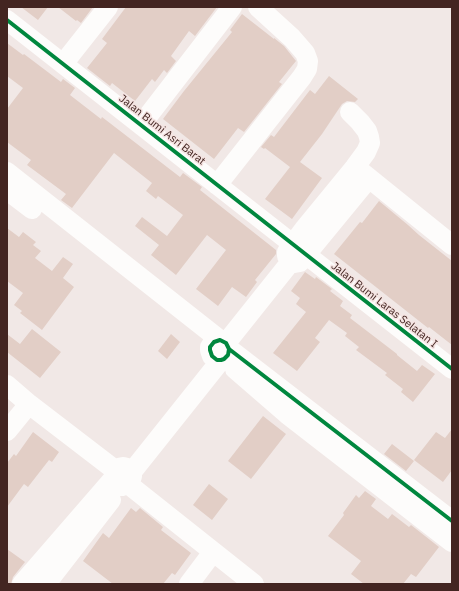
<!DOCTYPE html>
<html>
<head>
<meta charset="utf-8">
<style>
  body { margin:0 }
  #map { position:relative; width:459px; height:591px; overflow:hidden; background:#f1e8e6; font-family:"IBM Plex Sans",sans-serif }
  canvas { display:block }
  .frame { position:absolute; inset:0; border:8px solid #432521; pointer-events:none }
</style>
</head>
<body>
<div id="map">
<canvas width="459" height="591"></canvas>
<div class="frame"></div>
</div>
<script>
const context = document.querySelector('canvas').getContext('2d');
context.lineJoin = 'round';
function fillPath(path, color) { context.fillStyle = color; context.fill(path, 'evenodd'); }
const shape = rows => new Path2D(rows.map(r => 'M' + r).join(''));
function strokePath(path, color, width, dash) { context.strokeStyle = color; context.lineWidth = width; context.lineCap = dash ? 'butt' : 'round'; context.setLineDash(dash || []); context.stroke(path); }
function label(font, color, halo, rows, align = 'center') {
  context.font = font + ' "IBM Plex Sans",sans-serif'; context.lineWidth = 3; context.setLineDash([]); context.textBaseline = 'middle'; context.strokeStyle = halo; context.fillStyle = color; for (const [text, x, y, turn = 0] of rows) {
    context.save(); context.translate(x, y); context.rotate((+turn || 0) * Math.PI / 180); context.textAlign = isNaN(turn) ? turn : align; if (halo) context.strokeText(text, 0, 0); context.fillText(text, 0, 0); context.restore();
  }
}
const building = shape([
  [21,7,48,7,38,20],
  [58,7,93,7,81,23,77,20,76,21],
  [126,7,217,7,195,36,189,31,171,56,176,61,167,73,164,70,155,82,152,79,135,101,112,83,110,86,87,68,107,43,102,39],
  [242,14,274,39,274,38,284,46,296,61,279,82,282,84,244,132,238,128,214,159,163,119,184,91,232,32,230,30],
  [7,43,23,55,24,54,61,82,63,79,75,88,70,95,101,119,102,117,180,177,183,173,202,187,200,190,276,250,276,254,255,280,257,282,246,297,232,287,218,306,196,289,226,250,207,235,176,275,151,255,159,245,135,226,142,217,167,236,183,215,158,196,156,199,146,191,152,183,114,153,72,208,61,200,66,194,27,165,31,160,7,142,7,109,23,88,7,76],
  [329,76,358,99,355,102,347,101,342,104,322,134,300,162,322,178,292,219,265,199,290,167,265,148,264,149,261,147,271,135,274,137,310,90,315,94],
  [379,201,408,225,419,235,452,261,452,345,429,327,428,328,334,254,360,222,362,223],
  [7,228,19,237,23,232,36,242,33,245,41,251,35,258,52,271,63,257,73,264,63,278,74,287,42,330,20,313,22,311,14,305,23,293,7,281],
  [305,272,315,279,316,277,332,289,330,291,343,301,340,306,352,315,350,318,397,354,397,355,417,371,422,365,435,374,413,402,401,392,403,389,385,375,387,373,356,350,359,347,345,336,347,333,329,320,315,338,320,342,297,371,273,353,306,312,296,304,300,298,291,291],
  [32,329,61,352,40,378,7,352,7,334,20,344],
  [171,334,180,342,167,359,158,351],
  [263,416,286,434,251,479,228,461],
  [452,429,452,470,443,482,414,460,436,432,445,438],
  [33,432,59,452,52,462,49,460,28,487,24,484,7,507,7,463,14,454,16,456],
  [392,444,414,461,406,471,384,454],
  [209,484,228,499,212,520,193,505],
  [365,491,376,499,371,506,388,519,392,514,409,527,411,525,439,547,416,577,411,574,403,584,364,584,351,574,361,561,328,536,344,515,343,513,356,495,359,498],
  [131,508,136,512,140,508,163,527,161,530,191,553,175,575,172,573,163,584,113,584,83,561,103,533,109,538],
  [7,549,25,562,13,577,11,584,7,584]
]);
const minor = shape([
  [7,20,452,369],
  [63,64,108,7],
  [141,125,232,7],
  [359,170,452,245],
  [7,172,220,340],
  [217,185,302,77,307,69,308,61,305,53,292,38,258,7],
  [7,190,32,209],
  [287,256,287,252,305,228,355,167,366,152,370,143,369,137,367,131,360,122,350,112],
  [226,343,289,264,300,262,369,178],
  [229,349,228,355,224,359,221,360,217,360,212,356,210,350,210,347,214,342,220,340,226,343,229,349,452,521],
  [235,369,287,414,452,542],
  [7,385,29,404],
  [7,431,29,404,115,470],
  [131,473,127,468,123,467,118,468,114,473,114,482,122,486,125,485,130,482,132,476,131,473,221,360],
  [128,484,254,584],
  [22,584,113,479],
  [46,584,111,500],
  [189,584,213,552]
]);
const cycleway = shape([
  [7,20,452,369],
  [229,349,228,355,224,359,221,360,217,360,212,356,210,350,210,347,214,342,220,340,226,343,229,349,452,521]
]);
const streetNames = [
  ["Jalan Bumi Asri Barat",162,130,38],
  ["Jalan Bumi Laras Selatan I",384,305,38]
];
fillPath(building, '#e2cec6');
strokePath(minor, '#fdfcfb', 20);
strokePath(cycleway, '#00873e', 4);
label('11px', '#432521', '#f5e4e2', streetNames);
</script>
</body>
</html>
